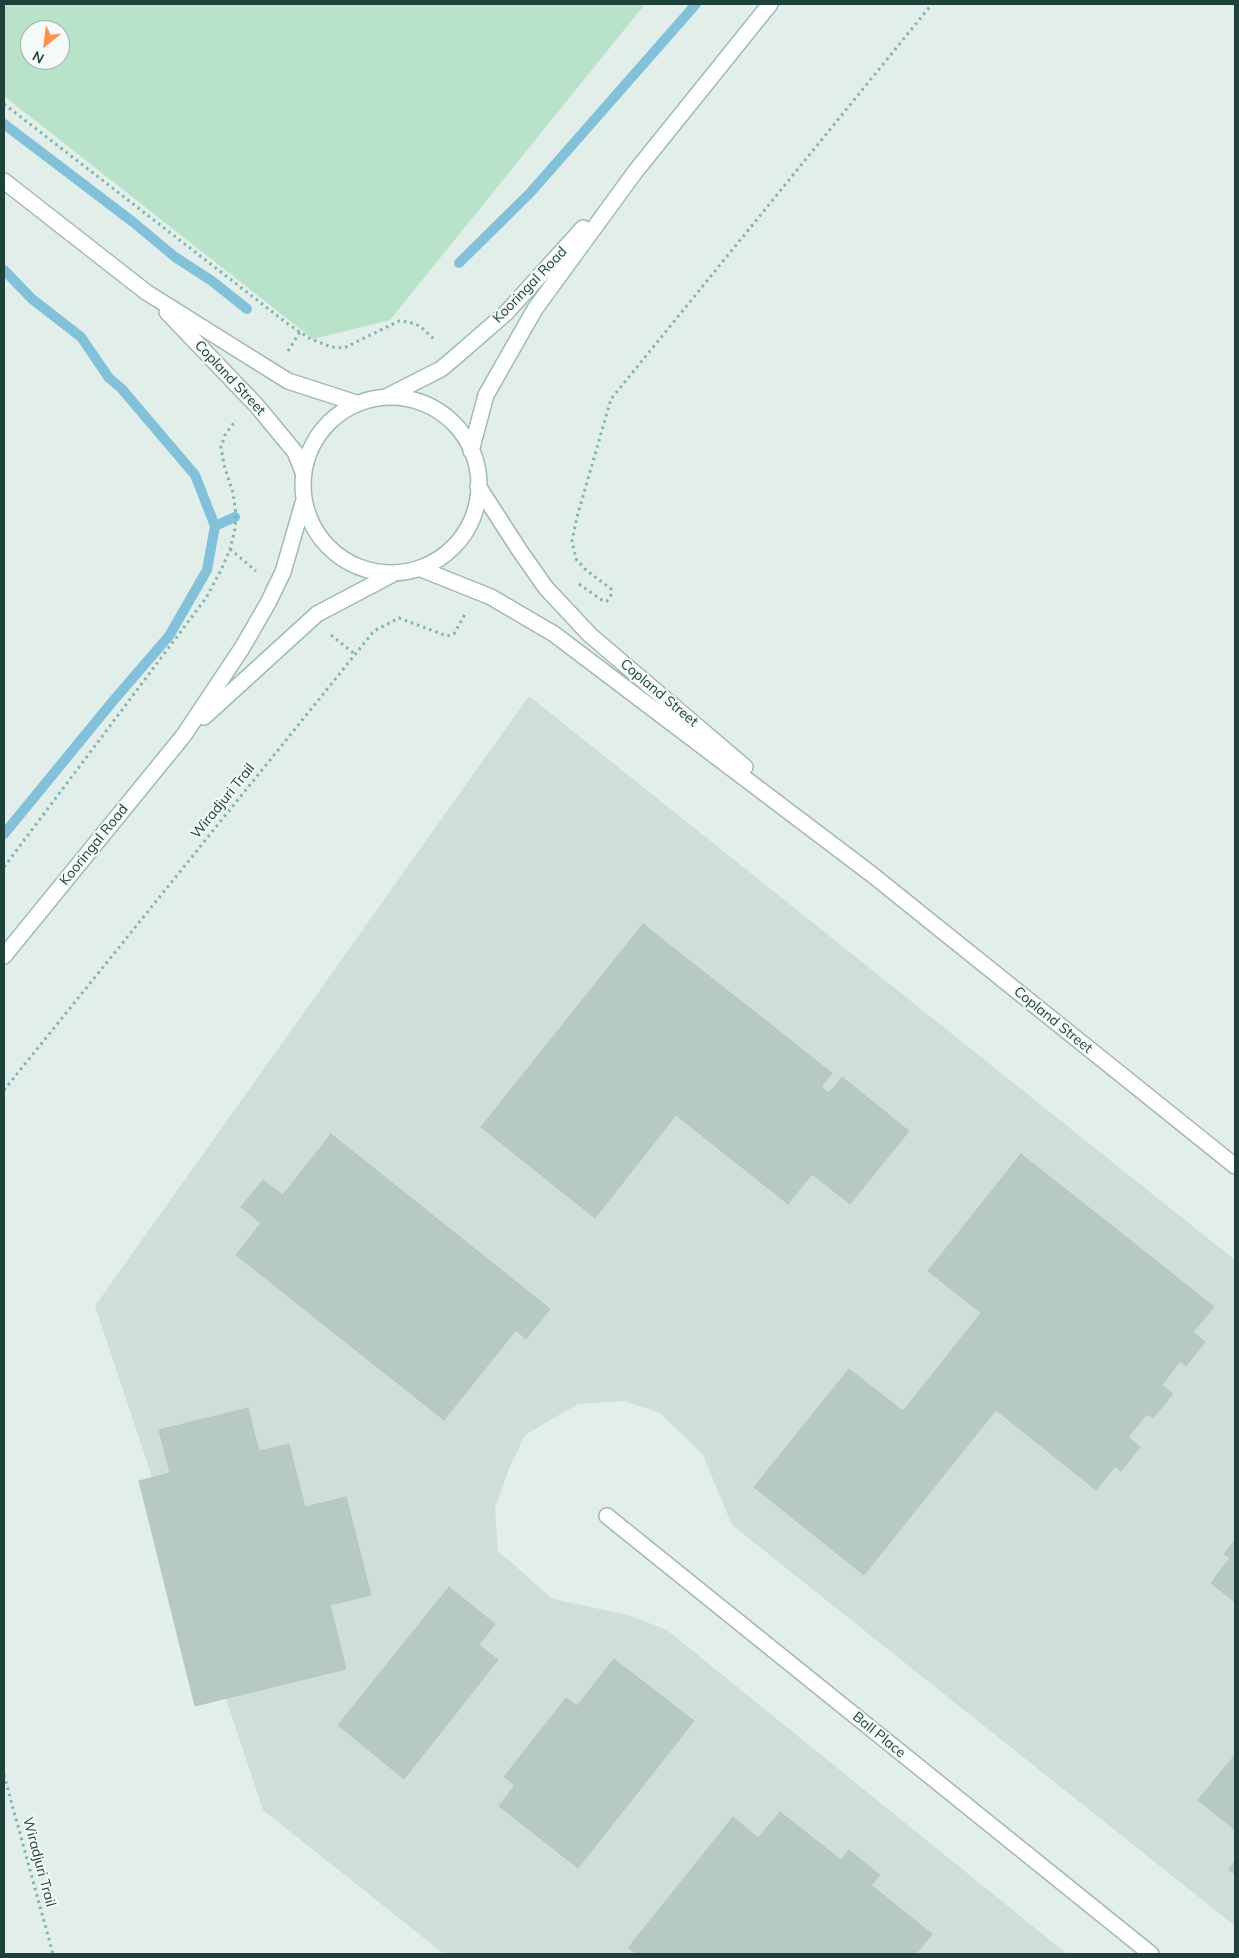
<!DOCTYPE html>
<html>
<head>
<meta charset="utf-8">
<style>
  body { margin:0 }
  #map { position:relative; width:1239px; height:1958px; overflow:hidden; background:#e2eeea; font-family:Mulish,sans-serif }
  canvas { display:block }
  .frame { position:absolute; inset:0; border:5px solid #1f413c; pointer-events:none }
  .north { position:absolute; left:20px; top:20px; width:50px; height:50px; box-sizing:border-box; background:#f3faf7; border:1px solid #9eb0ac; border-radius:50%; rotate:209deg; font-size:14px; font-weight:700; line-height:20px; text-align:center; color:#1f413c }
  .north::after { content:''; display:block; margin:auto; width:18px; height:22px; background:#ff914f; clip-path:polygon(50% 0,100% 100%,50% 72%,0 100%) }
</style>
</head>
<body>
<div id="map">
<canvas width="1239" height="1958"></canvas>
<div class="frame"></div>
<div class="north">N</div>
</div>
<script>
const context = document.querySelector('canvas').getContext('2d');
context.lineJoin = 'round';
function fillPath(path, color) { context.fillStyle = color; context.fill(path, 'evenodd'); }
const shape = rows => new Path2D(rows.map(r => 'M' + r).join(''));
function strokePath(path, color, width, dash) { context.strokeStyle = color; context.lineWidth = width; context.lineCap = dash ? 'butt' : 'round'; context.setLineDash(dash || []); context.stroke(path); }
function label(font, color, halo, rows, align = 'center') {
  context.font = font + ' Mulish,sans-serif'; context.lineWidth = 4; context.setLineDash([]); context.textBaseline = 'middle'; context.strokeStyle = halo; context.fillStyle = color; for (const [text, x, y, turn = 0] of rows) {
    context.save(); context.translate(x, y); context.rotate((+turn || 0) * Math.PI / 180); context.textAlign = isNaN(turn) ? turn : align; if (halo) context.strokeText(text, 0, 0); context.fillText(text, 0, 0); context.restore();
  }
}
const built = shape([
  [529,696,1235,1260,1235,1926,732,1525,703,1455,660,1413,624,1401,578,1404,525,1435,510,1466,495,1508,498,1551,553,1599,628,1615,667,1630,1067,1954,444,1954,263,1810,95,1306]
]);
const green = shape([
  [4,4,645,4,390,320,313,339,4,96],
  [30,30,60,30,60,60,30,60]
]);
const stream = shape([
  [4,124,133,222,175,257,212,281,247,309],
  [459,263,530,193,696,4],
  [4,270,32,299,81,337,109,378,121,388,195,475,215,526,207,570,169,636,113,701,4,834],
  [215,526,235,517]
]);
const building = shape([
  [643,924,832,1073,821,1087,829,1093,842,1077,909,1131,850,1204,812,1174,788,1204,676,1115,595,1218,481,1127,643,924],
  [331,1134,550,1309,526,1339,516,1330,444,1420,236,1255,261,1223,241,1207,263,1180,283,1195,331,1134],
  [1021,1154,1131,1241,864,1575,754,1487,849,1369,903,1411,981,1313,928,1271,1021,1154],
  [1131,1241,1214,1307,1193,1332,1205,1342,1186,1366,1180,1361,1162,1385,1173,1394,1153,1418,1147,1414,1128,1437,1140,1447,1121,1471,1115,1466,1096,1490,996,1410,1131,1241],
  [248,1408,259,1451,289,1444,305,1507,346,1497,371,1595,330,1605,346,1669,195,1706,139,1481,170,1473,159,1430,248,1408],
  [1235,1540,1235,1602,1211,1583,1230,1558,1224,1554,1235,1540],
  [449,1587,495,1624,479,1645,498,1660,404,1779,338,1725,449,1587],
  [614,1659,694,1721,578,1868,499,1806,515,1785,504,1777,566,1698,577,1706,614,1659],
  [1235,1755,1235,1830,1198,1800,1235,1755],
  [780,1812,841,1860,849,1850,880,1875,871,1885,932,1934,916,1954,637,1954,628,1948,733,1817,758,1838,780,1812],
  [1235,1861,1235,1874,1229,1869,1235,1861]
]);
const path = shape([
  [4,104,288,324,309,338,331,347,344,348,399,321,409,322,420,326,436,341],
  [288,351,300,332],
  [230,549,256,571],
  [579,584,603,601,607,601,611,595,611,589,586,570,576,559,572,541,577,517,611,399,932,4],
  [331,635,356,655],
  [4,867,206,598,221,570,230,549,235,529,236,514,233,493,224,465,221,447,225,435,236,420],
  [4,1090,374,631,399,618,447,636,454,634,465,614],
  [4,1775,53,1954]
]);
const street = shape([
  [4,181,146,292,216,336,288,381,356,403],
  [167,312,257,406,295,452,303,472],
  [478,486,520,551,546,588,590,635,745,767],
  [421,569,491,597,554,634,870,873,1235,1166],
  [607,1516,1151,1954]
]);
const secondary = shape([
  '303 485a88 88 0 1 1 176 0a88 88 0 1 1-176 0Z',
  [386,397,441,369,453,359,506,313,583,228],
  [471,451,486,395,535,309,635,172,770,4],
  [204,717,317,614,391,575],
  [4,956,184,735,242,648,268,603,283,572,303,503]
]);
const streetNames = [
  ["Kooringal Road",530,285,-46],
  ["Copland Street",230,378,47],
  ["Copland Street",659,693,40],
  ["Wiradjuri Trail",223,801,-51],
  ["Kooringal Road",94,845,-51],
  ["Copland Street",1053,1020,39],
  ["Ball Place",879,1735,39],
  ["Wiradjuri Trail",39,1862,75]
];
fillPath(built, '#d0ded9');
fillPath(green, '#b8e2c9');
strokePath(stream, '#83c1da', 10);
fillPath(building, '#b7c9c4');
strokePath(building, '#b3c8c2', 1);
strokePath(street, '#a4b7b2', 18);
strokePath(secondary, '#9fbbb5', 18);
strokePath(path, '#7eb5ab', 3, [2.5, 4]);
strokePath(street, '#fff', 15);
strokePath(secondary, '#fff', 15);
label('14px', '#1f413c', '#f3faf7', streetNames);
</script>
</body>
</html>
